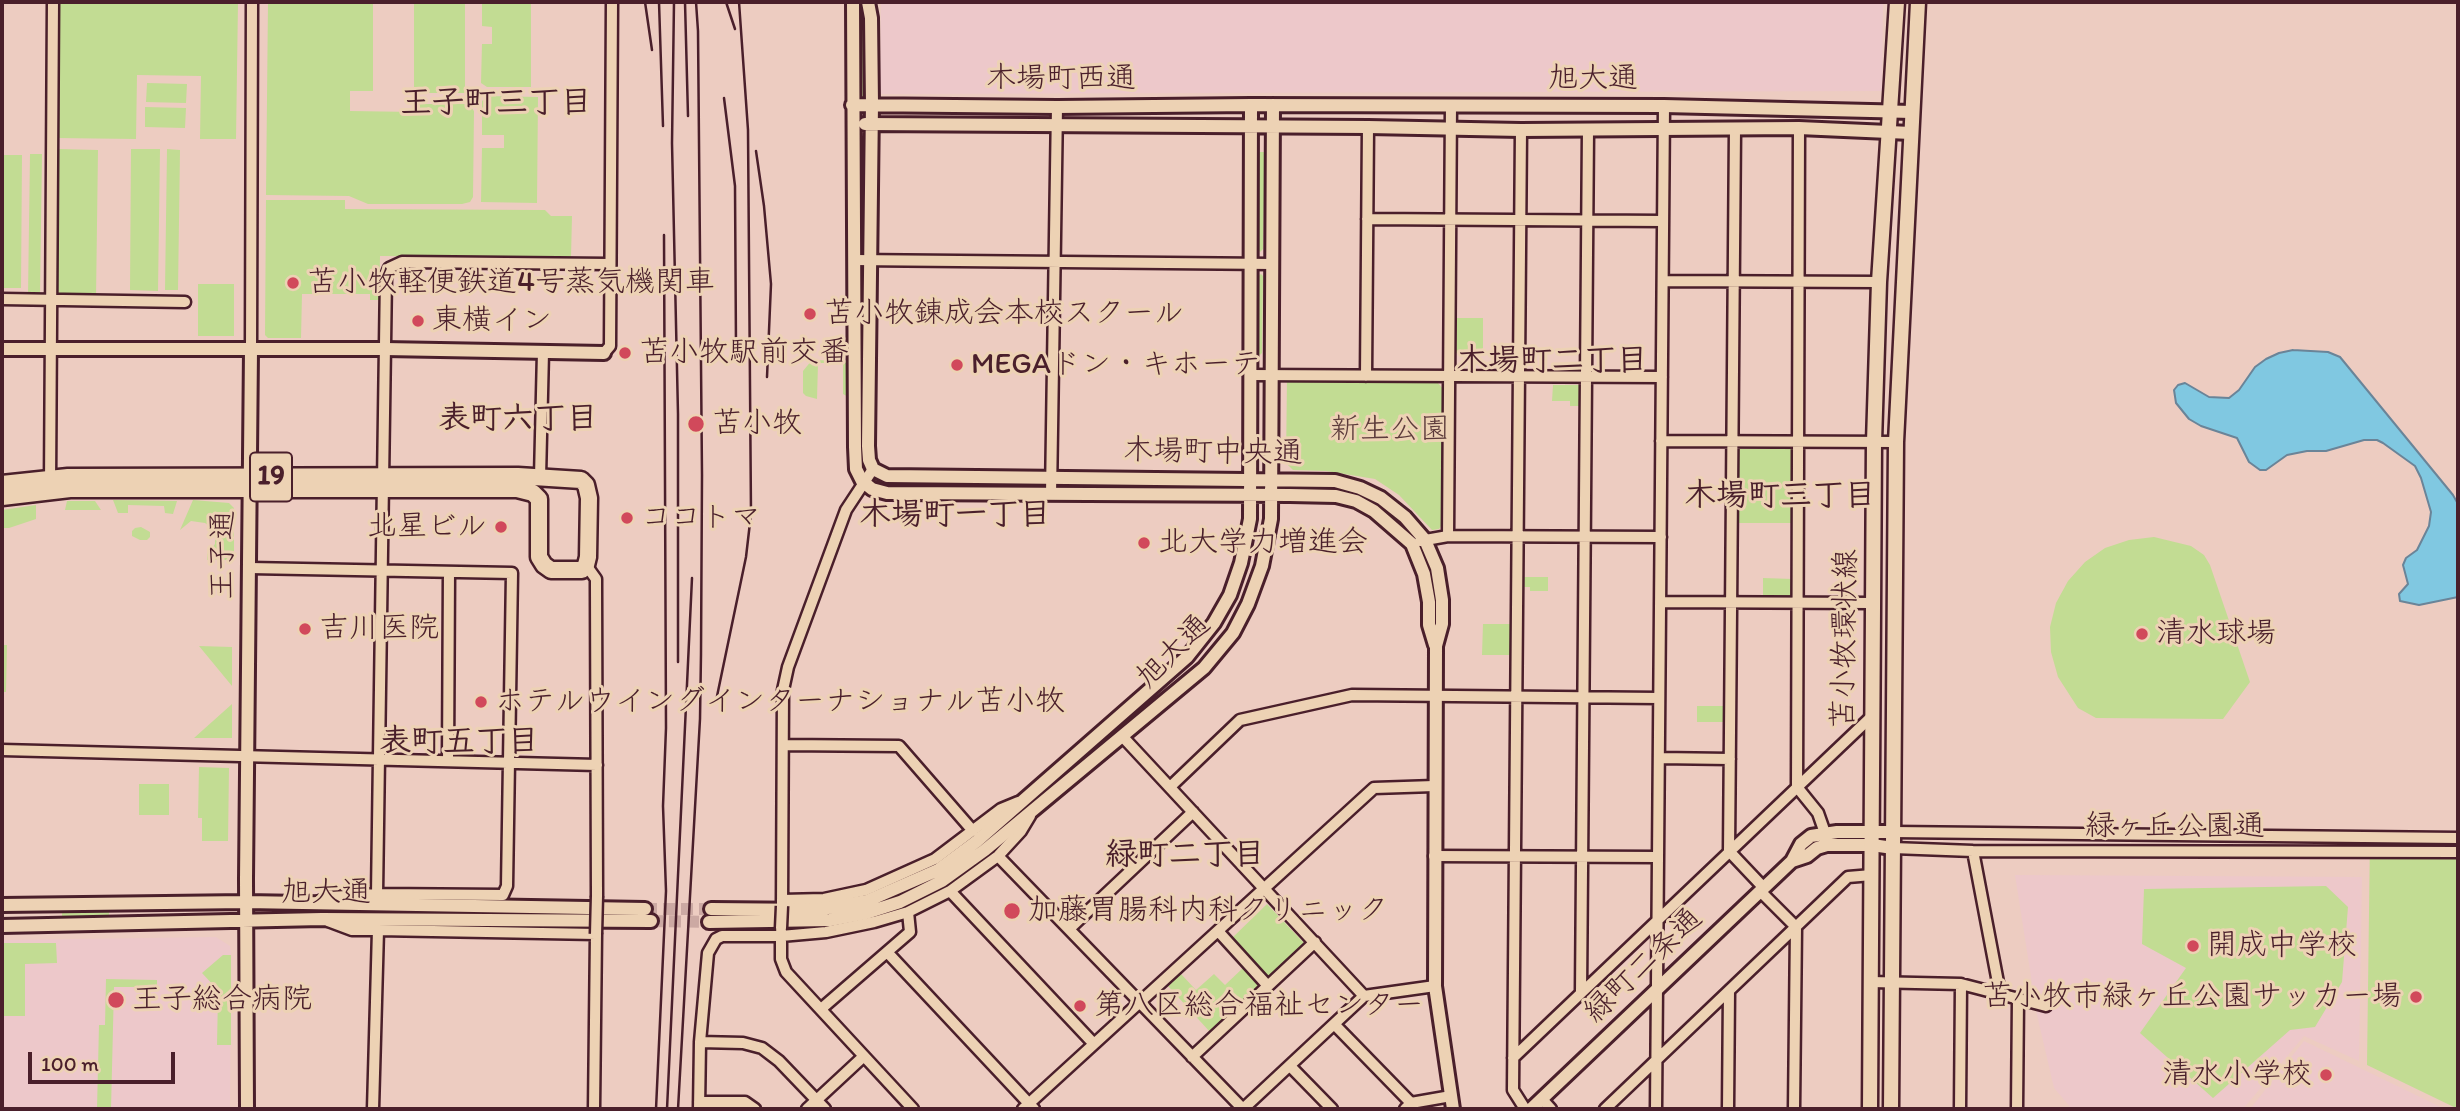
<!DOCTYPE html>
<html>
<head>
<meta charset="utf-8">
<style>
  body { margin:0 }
  #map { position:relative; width:2460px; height:1111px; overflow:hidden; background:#edccc1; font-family:Itim,sans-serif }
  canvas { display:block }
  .frame { position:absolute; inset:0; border:4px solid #4a1f2b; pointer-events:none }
  .scale { position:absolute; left:28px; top:1052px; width:147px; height:32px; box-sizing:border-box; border:4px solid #4a1f2b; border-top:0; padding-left:9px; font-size:21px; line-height:24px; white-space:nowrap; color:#4a1f2b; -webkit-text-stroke:5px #edd2b4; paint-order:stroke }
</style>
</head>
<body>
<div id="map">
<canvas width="2460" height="1111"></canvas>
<div class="frame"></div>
<div class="scale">100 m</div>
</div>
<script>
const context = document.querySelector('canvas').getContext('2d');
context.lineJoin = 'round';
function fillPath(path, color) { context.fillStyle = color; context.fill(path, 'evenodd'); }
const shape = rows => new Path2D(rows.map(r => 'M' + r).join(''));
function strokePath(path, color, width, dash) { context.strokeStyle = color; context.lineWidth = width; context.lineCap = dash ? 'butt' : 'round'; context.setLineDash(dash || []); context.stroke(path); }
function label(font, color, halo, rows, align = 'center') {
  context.font = font + ' Itim,"Klee One",sans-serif'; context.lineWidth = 6; context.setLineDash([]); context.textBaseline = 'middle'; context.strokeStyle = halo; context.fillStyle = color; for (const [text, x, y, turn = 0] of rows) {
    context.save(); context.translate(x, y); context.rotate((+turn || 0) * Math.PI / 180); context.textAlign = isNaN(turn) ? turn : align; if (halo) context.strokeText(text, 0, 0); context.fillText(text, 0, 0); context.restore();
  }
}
const built = shape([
  [881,2,1883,2,1882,91,880,94],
  [2015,875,2362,877,2359,1061,2304,1036,2243,1109,2072,1109,2054,1088,2037,1015],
  [216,937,230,946,231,955,230,1109,2,1109,2,940],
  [2304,1041,2445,1109,2250,1109]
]);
const green = shape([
  [58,2,238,2,236,139,200,139,201,76,137,75,136,139,56,138],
  [268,2,373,2,373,91,350,91,350,111,415,112,415,104,464,104,470,106,474,111,473,197,470,202,462,204,368,204,349,196,266,195],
  [414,2,465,2,465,93,414,93],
  [482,2,531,2,531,87,487,87,481,83,482,44,492,44,492,27,482,26],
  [862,2,864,2,866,15,865,95,863,97,860,95],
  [147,83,187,84,186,103,146,102],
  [487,96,538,97,537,203,481,202,482,148,504,148,504,135,482,135,482,101],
  [145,107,186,108,185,128,145,127],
  [860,144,865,144,865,248,861,250],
  [59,149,98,150,96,298,57,298],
  [131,149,160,149,158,291,130,290],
  [167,149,180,150,178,290,165,290],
  [1259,152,1265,152,1263,249,1260,252,1258,249],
  [30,154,42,154,40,295,28,295],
  [2,155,22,155,21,288,2,288],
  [266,200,345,200,345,209,545,210,551,216,572,216,571,257,380,256,379,300,370,300,370,294,302,294,301,338,268,338,265,335],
  [1261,274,1263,276,1262,353,1260,355,1257,353,1258,276],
  [198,284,234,284,234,336,198,336],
  [860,286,864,286,863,443,861,443],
  [1456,318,1483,318,1483,353,1456,353],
  [812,360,847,361,851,370,850,398,843,394,843,363,818,363,817,399,806,396,803,393,803,371],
  [1287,377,1434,378,1443,389,1443,523,1439,529,1432,530,1399,495,1375,479,1326,471,1293,470,1286,463],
  [1553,385,1581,385,1580,406,1570,406,1570,401,1552,401],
  [1738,449,1794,449,1793,523,1737,523],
  [891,483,1033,485,1032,489,951,488,941,485],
  [1073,484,1164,485,1224,488,1224,491,1073,489],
  [113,500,177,501,173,514,165,513,164,506,128,505,128,513,118,513],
  [193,500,229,503,234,508,234,560,207,560,207,554,215,544,215,535,212,528,205,523,191,521,180,530],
  [67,501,95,501,101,510,65,510],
  [36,505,36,519,9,528,2,528,2,510],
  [141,527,150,532,150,537,147,540,140,540,132,536,132,531,135,528],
  [2154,537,2191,546,2204,555,2210,565,2250,682,2223,719,2096,718,2078,708,2058,677,2051,652,2050,627,2056,603,2068,581,2085,562,2105,548,2129,540],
  [1522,577,1548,577,1548,591,1530,591,1530,587,1522,587],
  [1763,578,1793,579,1793,598,1763,597],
  [1483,624,1512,624,1512,655,1482,655],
  [2,645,7,645,6,692,2,692],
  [199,646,232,647,232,686],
  [232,704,232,738,194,738],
  [1697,706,1726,706,1726,722,1697,722],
  [199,767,229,768,228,841,202,841,202,818,198,818],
  [139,784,169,784,169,815,139,815],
  [2370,836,2458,838,2458,1109,2367,1065],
  [2326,886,2348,907,2342,982,2315,1027,2290,1030,2213,1098,2140,1033,2186,968,2142,944,2144,889],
  [1267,904,1305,944,1268,980,1230,940],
  [109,910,109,916,62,917,62,911],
  [2,943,56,943,57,963,25,964,25,1016,2,1016],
  [223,955,231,955,231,1045,217,1045,218,996,215,987,202,973],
  [1244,967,1261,985,1210,1032,1168,986,1181,974,1196,990,1214,974,1225,985],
  [106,979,157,980,157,987,114,987,111,1109,97,1109,99,1025,105,1025]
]);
const water = shape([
  [2293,350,2328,352,2340,357,2453,495,2458,504,2458,597,2419,605,2400,601,2399,594,2408,584,2403,565,2406,558,2417,550,2429,526,2431,512,2421,478,2415,466,2383,443,2377,440,2364,440,2326,451,2307,451,2287,455,2266,470,2260,470,2249,462,2237,438,2201,426,2189,419,2176,403,2174,390,2178,385,2185,383,2209,397,2229,398,2239,390,2255,367,2266,359,2279,353,2293,350]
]);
const tertiaryTunnel = shape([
  [645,909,711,909],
  [651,921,709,922]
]);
const minor = shape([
  [1799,128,1797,787,1818,813,1825,833],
  [1735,129,1729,851,1764,888],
  [1521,130,1513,1090,1525,1109],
  [1367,219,1663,221],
  [854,260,1272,264],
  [1663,281,1879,282],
  [2,299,185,302],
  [251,350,252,2],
  [604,353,610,346,612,2],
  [1250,375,1662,377],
  [1366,376,1368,127],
  [1661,441,1896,442],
  [540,477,543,352],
  [50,484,53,2],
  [1051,494,1057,107],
  [1448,536,1451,105],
  [1420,541,1448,536,1661,537],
  [586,565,596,579,596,587,597,896],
  [250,568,512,573,507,886,503,895,377,894,331,897,319,901],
  [1660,602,1873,603],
  [1122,736,1364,996],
  [783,745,899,746,973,831],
  [2,750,597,765],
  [1659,758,1730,759],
  [448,761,449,572],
  [1170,787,1240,720,1352,695,1659,698],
  [1893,832,2458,838],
  [1893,848,1973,851,2458,852],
  [1973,851,2000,993],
  [998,856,1243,1109],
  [1434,856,1658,857],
  [950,891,1094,1044],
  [1760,891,1796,927,1794,1109],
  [377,894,386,276,389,268,402,262,609,264],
  [782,900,824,899,866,890,935,859,1001,809,1018,802],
  [782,906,783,690,788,667,846,510,873,469],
  [328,921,352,930,378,930,373,1109],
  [1069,929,1193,812],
  [378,930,596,934,594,1109],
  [1218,931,1268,986],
  [781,932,781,959,786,972,913,1109],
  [887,952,1034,1109],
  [1871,982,1961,984,2046,1006],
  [1581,992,1588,130],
  [821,1009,910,932,908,912],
  [1334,1024,1411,1103],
  [700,1042,743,1043,762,1048,779,1061,825,1109],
  [1192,1057,1315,942],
  [1513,1058,1871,717],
  [1290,1066,1332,1109],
  [1542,1099,1551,1109],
  [699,1102,745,1102,755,1109],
  [699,1109,700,1042,708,953,716,939,722,936,781,936,826,932,874,922,908,912,950,891,998,856,1021,831,1030,816],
  [807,1109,864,1056],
  [1023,1109,1374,788,1434,786],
  [1243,1109,1364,996,1435,986],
  [1405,1109,1411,1103,1451,1096],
  [1605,1109,1848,877,1872,875],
  [1656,1109,1664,106],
  [1728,1109,1729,991],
  [1960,1109,1961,984],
  [2017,1109,2018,999]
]);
const tertiary = shape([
  [853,2,855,447,856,469,862,481,872,489,887,493,1290,495,1336,496,1356,501,1374,511,1412,544,1424,574,1429,602,1429,625,1435,645],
  [868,2,871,18,872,104,868,446,869,460,873,469,887,476,1335,481,1360,488,1381,498,1405,517,1425,540,1437,568,1442,600,1442,624,1436,646,1435,986,1453,1109],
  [852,105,1057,107,1251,105],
  [865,124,1368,127,1521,130,1799,128,1911,133],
  [2,349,385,349,604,353],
  [1792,861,1807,856,1817,848,1827,845,1872,845,1893,848],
  [2,905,246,902,645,909],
  [711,909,816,910,867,901,938,870,977,841,1187,657,1214,623,1230,595,1241,563,1250,519,1251,105,1664,106,1912,112],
  [709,922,830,920,866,913,900,902,942,881,985,850,1204,668,1233,633,1248,604,1262,566,1271,519,1273,105],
  [2,926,322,919,651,921],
  [247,1109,246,879,251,350],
  [1531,1109,1792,861,1801,844,1811,836,1837,832,1893,832]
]);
const secondary = shape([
  [1870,1109,1874,442,1879,282,1897,2],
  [1891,1109,1896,442,1918,2]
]);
const primary = shape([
  [2,484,68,477,518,476,581,480,586,485,589,498,588,557,586,565,582,570,551,570,544,565,539,557,539,499,533,493,517,489,70,489,2,497]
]);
const rail = shape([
  [645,2,652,50],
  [659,2,663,126],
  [674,2,672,143,678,414,678,662],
  [685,2,688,116],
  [726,2,735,29],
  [724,98,735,186,736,349],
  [756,151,764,206,771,284,767,377],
  [716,701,746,557,751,514,748,130,739,2],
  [656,1109,666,891,663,806,666,728,664,235],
  [667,1109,692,578],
  [678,1109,700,719,701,654,702,475,698,31,696,2]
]);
const minorBridge = shape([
  [781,928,782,906],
  [596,934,597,896]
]);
const markers = [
  [293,283,7,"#d1495b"],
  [810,314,7,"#d1495b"],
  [418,321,7,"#d1495b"],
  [625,353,7,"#d1495b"],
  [957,365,7,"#d1495b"],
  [696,424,9,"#d1495b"],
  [627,518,7,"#d1495b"],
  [501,527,7,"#d1495b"],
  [1144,543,7,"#d1495b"],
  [305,629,7,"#d1495b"],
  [2142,634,7,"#d1495b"],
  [481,702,7,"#d1495b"],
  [1012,911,9,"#d1495b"],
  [2193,946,7,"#d1495b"],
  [2416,997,7,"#d1495b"],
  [116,1000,9,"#d1495b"],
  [1080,1006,7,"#d1495b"],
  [2326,1075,7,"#d1495b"]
];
const shields = [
  [271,477,42]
];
const shieldNames = [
  ["19",271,477]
];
const streetNames = [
  ["木場町西通",1061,79],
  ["旭大通",1593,79],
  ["木場町中央通",1213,453,1],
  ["王子通",224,555,-89],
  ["苫小牧環状線",1846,639,-89],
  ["旭大通",1174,652,-45],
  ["緑ヶ丘公園通",2175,827],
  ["旭大通",326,893],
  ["緑町二条通",1644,966,-44]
];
const poiNames = [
  ["苫小牧軽便鉄道4号蒸気機関車",307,283],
  ["苫小牧錬成会本校スクール",824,314],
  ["東横イン",432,321],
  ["苫小牧駅前交番",639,353],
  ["MEGAドン・キホーテ",971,365],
  ["苫小牧",712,424],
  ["ココトマ",641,518],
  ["北星ビル",487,527,"right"],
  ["北大学力増進会",1158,543],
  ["吉川医院",319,629],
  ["清水球場",2156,634],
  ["ホテルウイングインターナショナル苫小牧",495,702],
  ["加藤胃腸科内科クリニック",1028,911],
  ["開成中学校",2207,946],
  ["苫小牧市緑ヶ丘公園サッカー場",2402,997,"right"],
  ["王子総合病院",132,1000],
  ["第八区総合福祉センター",1094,1006],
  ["清水小学校",2312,1075,"right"]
];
const parkNames = [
  ["新生公園",1390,430]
];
const neighbourhoodNames = [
  ["王子町三丁目",496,104],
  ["木場町二丁目",1552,362],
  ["表町六丁目",518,420],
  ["木場町三丁目",1780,497],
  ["木場町一丁目",955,516],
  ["表町五丁目",459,743],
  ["緑町二丁目",1185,856]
];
fillPath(built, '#edc8ca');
fillPath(green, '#c2dc93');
fillPath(water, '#80c8e1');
strokePath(water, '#6a8498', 2);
strokePath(tertiaryTunnel, '#cca9a3', 12, [12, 6]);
strokePath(minor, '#4a1f2b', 15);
strokePath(tertiary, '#4a1f2b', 18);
strokePath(secondary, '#4a1f2b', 19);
strokePath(primary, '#4a1f2b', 21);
strokePath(minor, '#edd2b4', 10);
strokePath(tertiary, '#edd2b4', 12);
strokePath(secondary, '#edd2b4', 14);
strokePath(primary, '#edd2b4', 16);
strokePath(rail, '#4a1f2b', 2.5);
strokePath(minorBridge, '#4a1f2b', 15, []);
strokePath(minorBridge, '#edd2b4', 10);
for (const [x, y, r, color] of markers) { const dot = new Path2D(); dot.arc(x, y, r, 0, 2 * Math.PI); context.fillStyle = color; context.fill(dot); strokePath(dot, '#edd2b4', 2.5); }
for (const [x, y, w] of shields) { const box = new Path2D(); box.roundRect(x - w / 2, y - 24.5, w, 49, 5); context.fillStyle = '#edd2b4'; context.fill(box); strokePath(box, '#4a1f2b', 2); }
label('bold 28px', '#4a1f2b', null, shieldNames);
label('30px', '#4a1f2b', '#edd2b4', streetNames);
label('30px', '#4a1f2b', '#edd2b4', poiNames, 'left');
label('30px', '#5c3b3b', '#edd2b4', parkNames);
label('bold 32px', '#4a1f2b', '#edd2b4', neighbourhoodNames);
</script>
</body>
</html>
